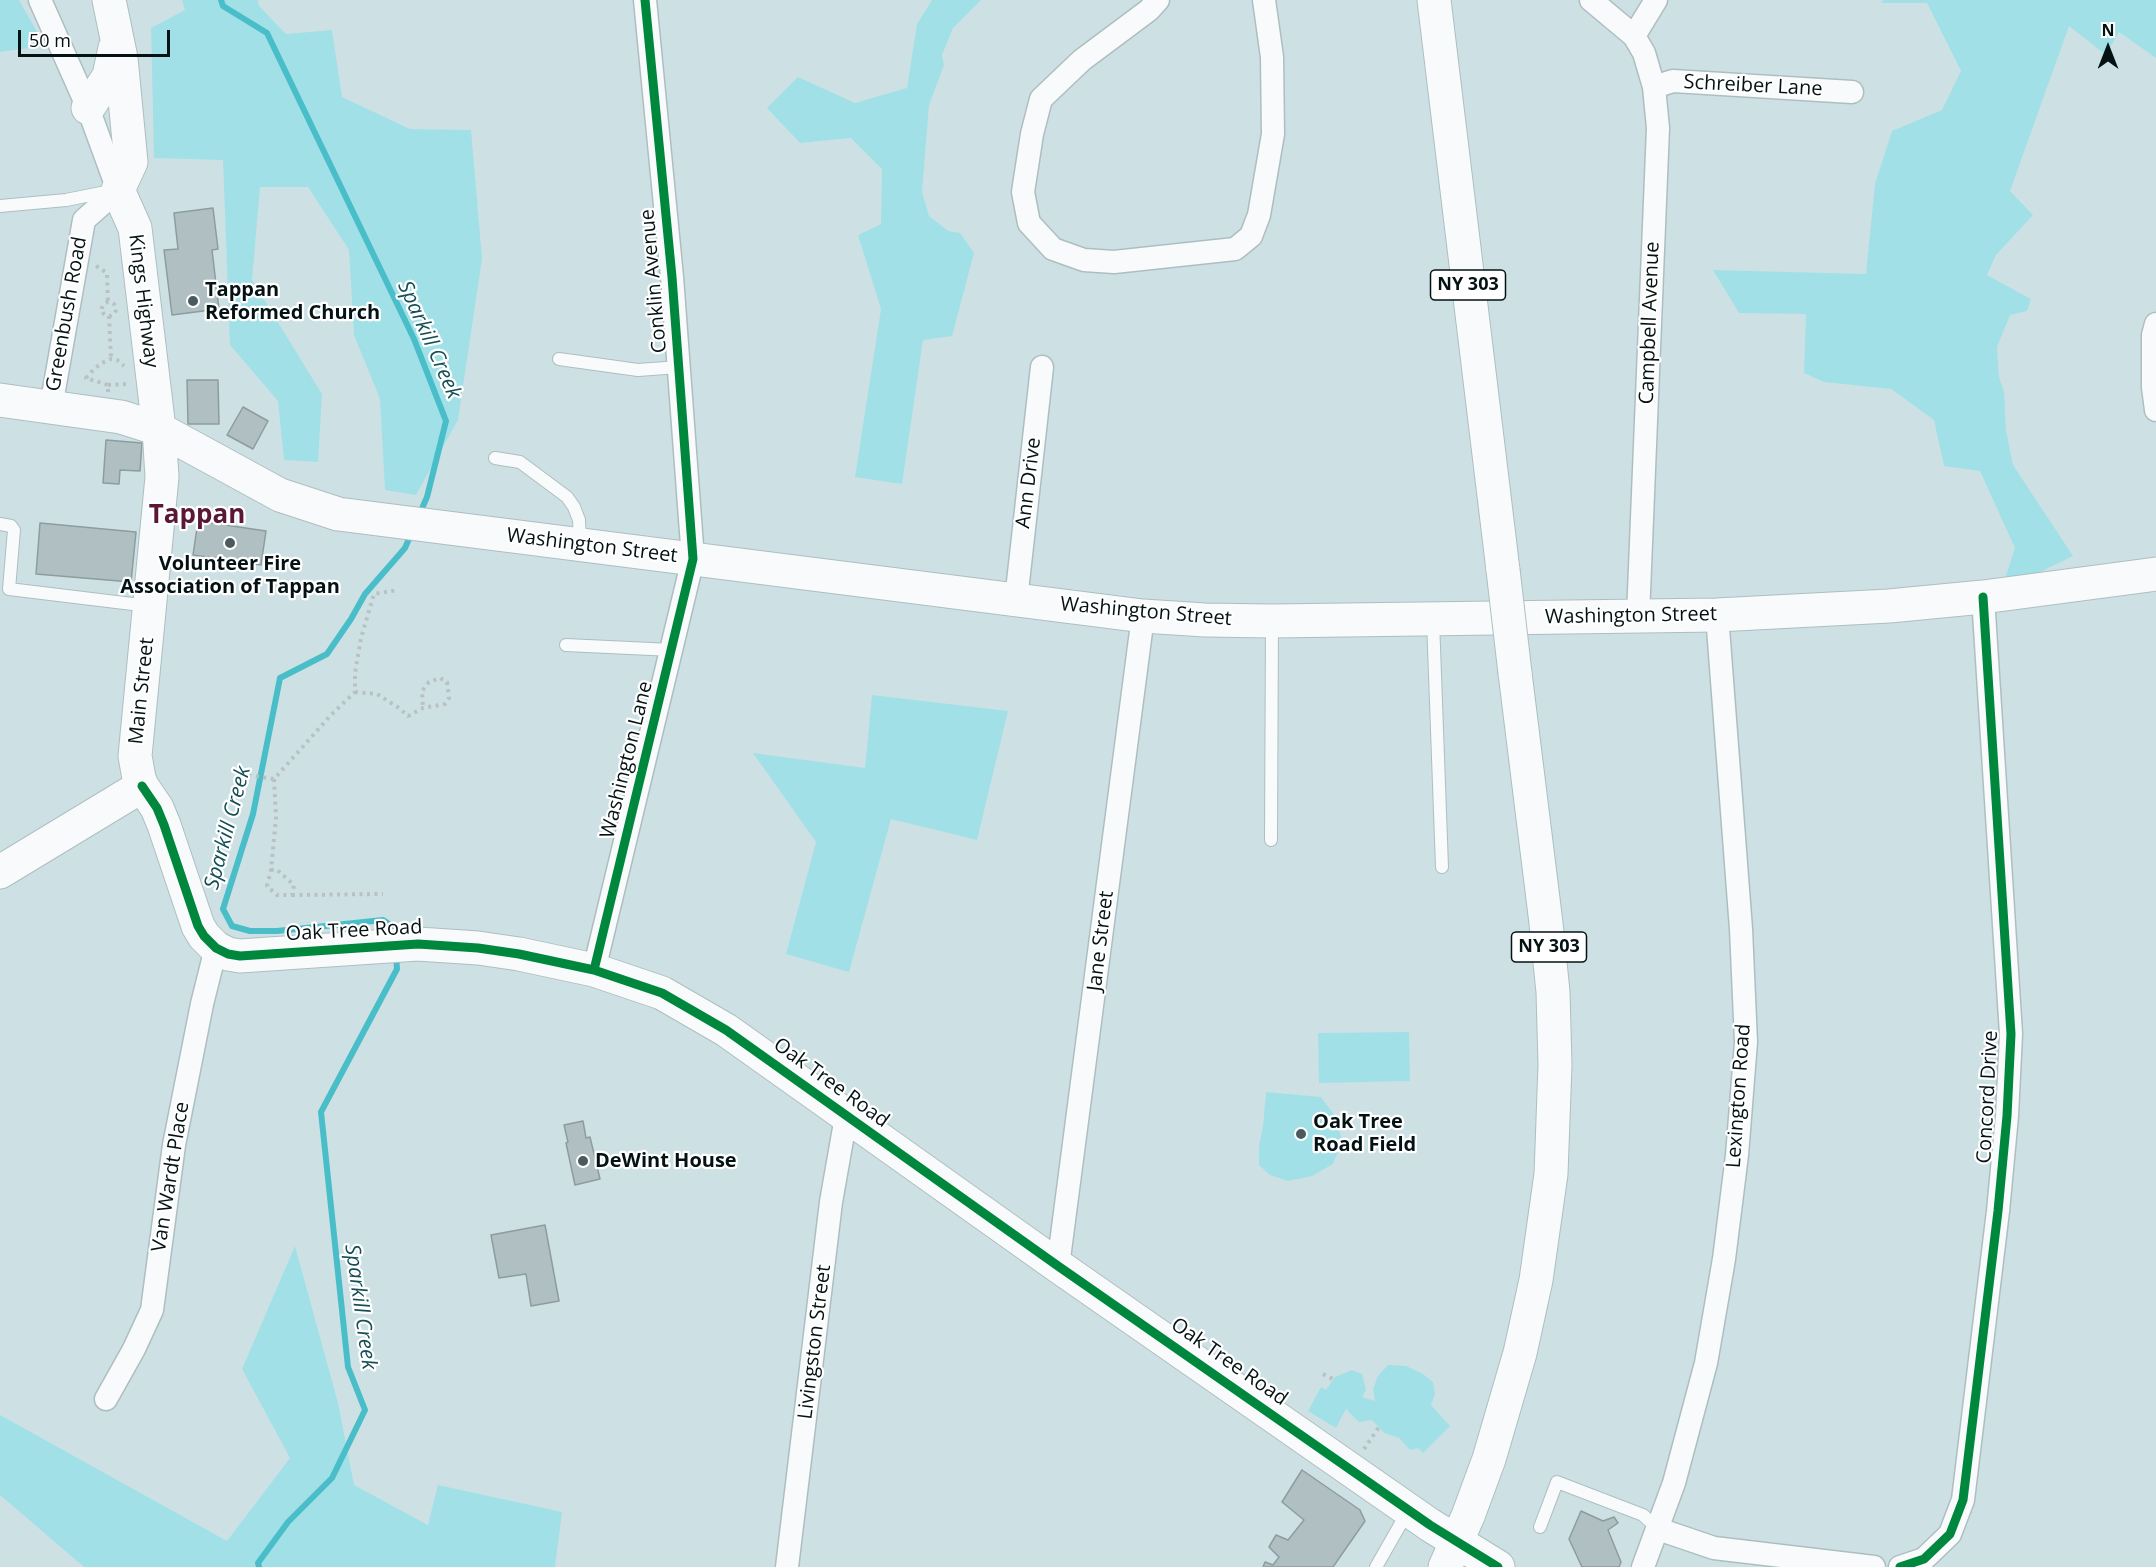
<!DOCTYPE html>
<html>
<head>
<meta charset="utf-8">
<style>
  body { margin:0 }
  #map { position:relative; width:2156px; height:1567px; overflow:hidden; background:#cde1e4; font-family:"Open Sans",sans-serif }
  canvas { display:block }
  .north { position:absolute; left:2078px; top:18px; width:60px; height:60px; -webkit-text-stroke:4px #fff; paint-order:stroke; rotate:0deg; font-size:16px; font-weight:700; line-height:24px; text-align:center; color:#051214 }
  .north::after { content:''; display:block; margin:auto; width:21px; height:27px; background:#051214; clip-path:polygon(50% 0,100% 100%,50% 72%,0 100%) }
  .scale { position:absolute; left:18px; top:30px; width:152px; height:27px; box-sizing:border-box; border:3px solid #051214; border-top:0; padding-left:8px; font-size:18px; line-height:21px; white-space:nowrap; color:#051214; -webkit-text-stroke:4px #fff; paint-order:stroke }
</style>
</head>
<body>
<div id="map">
<canvas width="2156" height="1567"></canvas>
<div class="north">N</div>
<div class="scale">50 m</div>
</div>
<script>
const context = document.querySelector('canvas').getContext('2d');
context.lineJoin = 'round';
function fillPath(path, color) { context.fillStyle = color; context.fill(path, 'evenodd'); }
const shape = rows => new Path2D(rows.map(r => 'M' + r).join(''));
function strokePath(path, color, width, dash) { context.strokeStyle = color; context.lineWidth = width; context.lineCap = dash ? 'butt' : 'round'; context.setLineDash(dash || []); context.stroke(path); }
function label(font, color, halo, rows, align = 'center') {
  context.font = font + ' "Open Sans",sans-serif'; context.lineWidth = 4.5; context.setLineDash([]); context.textBaseline = 'middle'; context.strokeStyle = halo; context.fillStyle = color; for (const [text, x, y, turn = 0] of rows) {
    context.save(); context.translate(x, y); context.rotate((+turn || 0) * Math.PI / 180); context.textAlign = isNaN(turn) ? turn : align; if (halo) context.strokeText(text, 0, 0); context.fillText(text, 0, 0); context.restore();
  }
}
const green = shape([
  [0,0,19,0,45,46,0,52],
  [182,0,258,0,259,6,286,34,332,30,342,97,410,129,471,130,482,259,458,420,416,495,385,490,380,399,354,335,349,250,308,187,260,187,252,280,322,394,318,462,284,460,278,401,230,345,223,160,154,158,151,28,185,10],
  [932,0,981,0,953,28,942,55,944,65,929,105,922,192,929,216,948,231,960,233,974,253,952,336,923,340,902,484,855,477,881,309,858,235,881,224,882,169,851,138,800,143,767,108,798,77,855,103,907,88,917,24],
  [1883,0,2156,0,2156,58,2119,32,2106,55,2069,26,2010,191,2033,215,1996,255,1987,275,2031,299,2027,311,2010,315,1997,347,1999,377,2004,392,2006,430,2013,465,2073,556,2038,573,2005,578,2015,548,1980,471,1944,466,1934,420,1891,389,1824,382,1804,373,1806,314,1739,313,1713,270,1866,274,1875,184,1892,131,1942,110,1961,71,1927,3,1881,3],
  [872,695,1008,711,977,840,891,819,849,972,786,954,816,842,753,753,865,768],
  [1409,1032,1410,1081,1319,1083,1318,1033],
  [1266,1092,1321,1097,1335,1116,1342,1140,1333,1164,1312,1176,1288,1181,1270,1175,1259,1165,1259,1145,1263,1127],
  [295,1246,338,1403,354,1485,428,1525,438,1485,562,1512,555,1567,84,1567,0,1495,0,1415,227,1541,290,1458,242,1369],
  [1388,1365,1406,1366,1423,1374,1433,1382,1435,1394,1431,1405,1450,1426,1423,1453,1418,1448,1410,1450,1399,1438,1384,1433,1372,1420,1359,1422,1346,1409,1336,1428,1308,1411,1321,1387,1326,1390,1335,1377,1352,1370,1362,1374,1366,1390,1362,1397,1375,1401,1373,1389,1378,1376]
]);
const stream = shape([
  [221,0,223,6,267,33,414,339,446,421,427,497,420,513],
  [394,936,392,926,383,920,277,931,250,931,232,926,223,909,253,814,280,678,327,654,351,619,365,594,405,548,411,534],
  [259,1567,258,1563,288,1522,332,1478,365,1410,348,1367,321,1112,397,969,396,955]
]);
const building = shape([
  [213,208,218,249,212,250,219,309,172,315,164,250,178,249,174,213,213,208],
  [187,380,218,380,219,424,188,424,187,380],
  [243,407,268,421,253,449,227,435,243,407],
  [106,440,142,443,140,471,120,470,119,484,103,483,106,440],
  [198,521,266,531,261,565,193,555,198,521],
  [40,523,136,532,131,582,36,574,40,523],
  [583,1121,586,1138,590,1137,600,1179,575,1185,566,1143,568,1142,564,1125,583,1121],
  [545,1225,559,1301,531,1306,526,1274,499,1278,491,1235,545,1225],
  [1302,1470,1360,1510,1365,1521,1333,1567,1263,1567,1265,1562,1273,1565,1279,1557,1269,1547,1276,1535,1288,1540,1304,1520,1282,1502,1302,1470],
  [1581,1511,1603,1521,1614,1517,1618,1523,1608,1530,1621,1562,1619,1567,1582,1567,1569,1539,1581,1511]
]);
const path = shape([
  [96,266,107,273,108,302],
  '102 309a7 7 0 1 1 14 0a7 7 0 1 1-14 0Z',
  [109,316,111,359],
  [108,385,128,384],
  [108,392,108,385,86,378,95,368,104,362,111,359,117,360,124,366],
  [355,692,377,694,399,708,408,716,423,708,445,704,449,698,447,682,440,678,429,682,422,691,423,708],
  [241,774,274,779],
  [271,870,276,869,294,885,292,895,277,895,267,886,271,870,276,817,274,779,331,715,355,692,355,673,361,638,374,594,398,590],
  [292,895,383,894],
  [1323,1374,1333,1379],
  [1364,1449,1379,1427]
]);
const lane = shape([
  [0,206,66,200,111,191],
  [559,359,638,370,679,367],
  [495,458,520,462,567,497,574,507,579,520,580,543],
  [0,524,11,526,14,530,9,589,149,606],
  [1433,620,1442,867],
  [566,645,672,650],
  [1271,840,1272,622],
  [1540,1527,1557,1482,1643,1515,1658,1529],
  [1376,1567,1408,1511]
]);
const street = shape([
  [40,0,88,108,118,190,84,220,51,407],
  [1158,0,1149,10,1082,60,1041,99,1032,134,1023,192,1029,223,1053,249,1084,260,1114,262,1235,249,1251,236,1259,215,1273,134,1272,57,1264,0],
  [1591,0,1634,36,1644,53,1654,87,1658,128,1638,616],
  [1634,36,1656,0],
  [1654,87,1673,81,1852,92],
  [2156,324,2153,335,2153,387,2156,410],
  [1016,600,1042,367],
  [594,970,693,559,672,277,645,0],
  [1058,1266,1143,616],
  [106,1399,134,1349,152,1310,174,1145,202,1004,216,948],
  [1658,1529,1714,1548,1874,1567],
  [787,1567,831,1202,846,1117],
  [1643,1567,1674,1483,1706,1363,1724,1259,1737,1155,1746,1042,1741,929,1717,615],
  [1900,1567,1924,1559,1950,1534,1963,1500,1998,1211,2007,1116,2011,1034,1983,597]
]);
const secondary = shape([
  [88,108,109,76,115,48],
  [0,400,121,417,159,429,280,495,338,514,1143,616,1205,620,1272,621,1717,615,1889,606,1983,597,2156,574],
  [142,786,157,808,164,825,198,926,204,936,216,948,228,954,240,956,418,944,478,948,519,954,594,970,662,993,726,1030,1058,1266,1430,1525,1498,1567],
  [0,872,142,786,139,778,135,756,162,477,159,429,135,228,118,190,131,162,121,58,109,0]
]);
const primary = shape([
  [1434,0,1503,570],
  [1445,1567,1468,1516,1489,1459,1520,1353,1536,1280,1551,1174,1555,1065,1553,992,1546,923,1515,673]
]);
const primaryBridge = shape([
  [1503,570,1515,673]
]);
const cycleway = shape([
  [142,786,157,808,164,825,198,926,204,936,216,948,228,954,240,956,418,944,478,948,519,954,594,970,662,993,726,1030,1058,1266,1430,1525,1498,1567],
  [594,970,693,559,672,277,645,0],
  [1900,1567,1924,1559,1950,1534,1963,1500,1998,1211,2007,1116,2011,1034,1983,597]
]);
const markers = [
  [193,301,6,"#4b5a5d"],
  [230,543,6,"#4b5a5d"],
  [1301,1134,6,"#4b5a5d"],
  [583,1161,6,"#4b5a5d"]
];
const shields = [
  [1468,285,75],
  [1549,947,75]
];
const shieldNames = [
  ["NY 303",1468,285],
  ["NY 303",1549,947]
];
const streetNames = [
  ["Schreiber Lane",1753,86,3],
  ["Conklin Avenue",654,281,-95],
  ["Kings Highway",143,301,83],
  ["Greenbush Road",67,314,-80],
  ["Campbell Avenue",1650,323,-88],
  ["Ann Drive",1029,483,-83],
  ["Washington Street",592,546,7],
  ["Washington Street",1146,612,5],
  ["Washington Street",1631,616,-1],
  ["Main Street",142,691,-84],
  ["Washington Lane",627,760,-76],
  ["Oak Tree Road",354,931,-3],
  ["Jane Street",1101,941,-83],
  ["Oak Tree Road",831,1083,36],
  ["Lexington Road",1739,1096,-86],
  ["Concord Drive",1988,1097,-87],
  ["Van Wardt Place",171,1177,-81],
  ["Livingston Street",815,1342,-83],
  ["Oak Tree Road",1229,1362,35]
];
const poiNames = [
  ["Tappan",205,290],
  ["Reformed Church",205,313],
  ["Volunteer Fire",230,564,"center"],
  ["Association of Tappan",230,587,"center"],
  ["Oak Tree",1313,1122],
  ["Road Field",1313,1145],
  ["DeWint House",595,1161]
];
const waterNames = [
  ["Sparkill Creek",429,340,66],
  ["Sparkill Creek",228,828,-75],
  ["Sparkill Creek",360,1307,82]
];
const districtNames = [
  ["Tappan",197,516]
];
fillPath(green, '#a2e0e8');
strokePath(stream, '#49bec9', 6);
fillPath(building, '#b0c0c2');
strokePath(building, '#8d9c9f', 1.5);
strokePath(lane, '#aebec0', 14);
strokePath(street, '#aebec0', 25);
strokePath(secondary, '#aebec0', 35);
strokePath(primary, '#aebec0', 35);
strokePath(path, '#b9c1c2', 4, [3, 4.5]);
strokePath(lane, '#f8fafb', 12);
strokePath(street, '#f8fafb', 22);
strokePath(secondary, '#f8fafb', 33);
strokePath(primary, '#f8fafb', 33);
strokePath(primaryBridge, '#aebec0', 35, []);
strokePath(primaryBridge, '#f8fafb', 33);
strokePath(cycleway, '#00873e', 9);
for (const [x, y, r, color] of markers) { const dot = new Path2D(); dot.arc(x, y, r, 0, 2 * Math.PI); context.fillStyle = color; context.fill(dot); strokePath(dot, '#fff', 2); }
for (const [x, y, w] of shields) { const box = new Path2D(); box.roundRect(x - w / 2, y - 15, w, 30, 4.5); context.fillStyle = '#fff'; context.fill(box); strokePath(box, '#051214', 1.5); }
label('bold 18px', '#051214', null, shieldNames);
label('20px', '#051214', '#fff', streetNames);
label('bold 20px', '#051214', '#fff', poiNames, 'left');
label('italic 21px', '#154f55', '#fff', waterNames);
label('bold 26px', '#591836', '#fff', districtNames);
</script>
</body>
</html>
